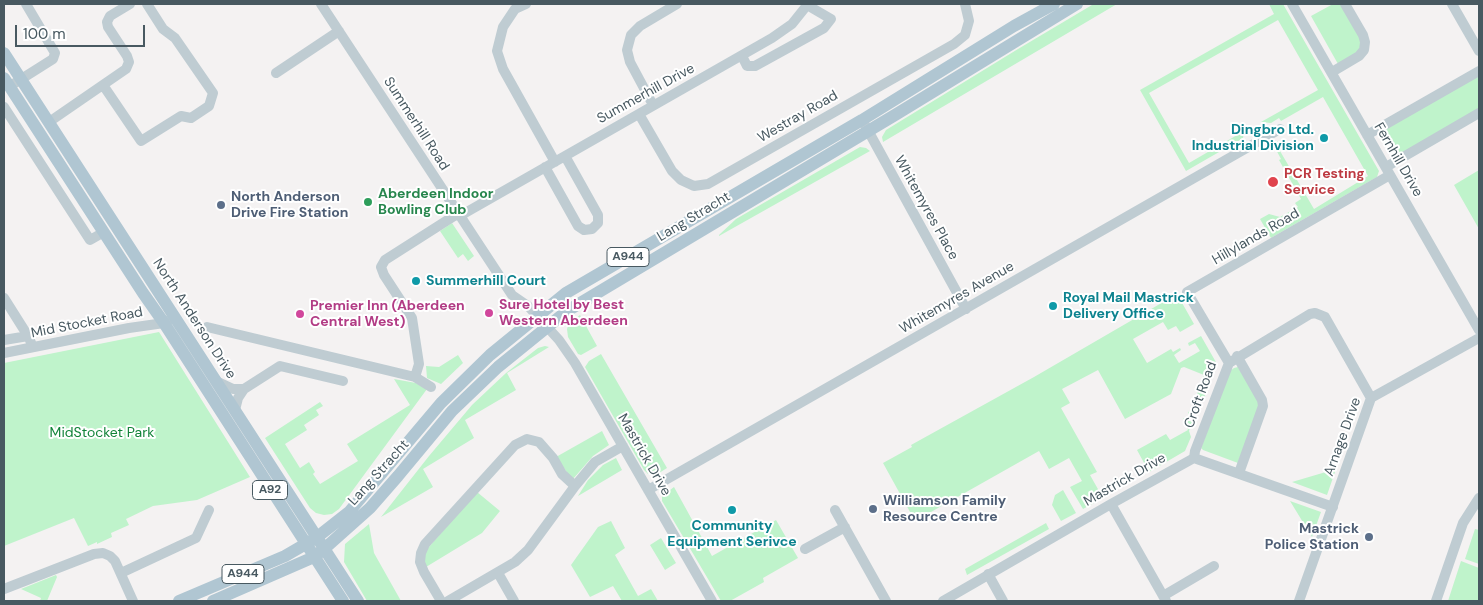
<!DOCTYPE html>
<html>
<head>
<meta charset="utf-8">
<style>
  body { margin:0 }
  #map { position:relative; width:1483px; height:605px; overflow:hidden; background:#f4f2f2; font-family:"DM Sans",sans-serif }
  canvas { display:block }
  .frame { position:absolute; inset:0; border:5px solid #485961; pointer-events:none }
  .scale { position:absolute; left:15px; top:25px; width:130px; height:22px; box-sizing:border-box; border:2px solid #485961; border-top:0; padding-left:6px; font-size:15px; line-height:18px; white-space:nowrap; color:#485961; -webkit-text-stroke:4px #fff; paint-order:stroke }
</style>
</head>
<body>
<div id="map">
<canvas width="1483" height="605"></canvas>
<div class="frame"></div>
<div class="scale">100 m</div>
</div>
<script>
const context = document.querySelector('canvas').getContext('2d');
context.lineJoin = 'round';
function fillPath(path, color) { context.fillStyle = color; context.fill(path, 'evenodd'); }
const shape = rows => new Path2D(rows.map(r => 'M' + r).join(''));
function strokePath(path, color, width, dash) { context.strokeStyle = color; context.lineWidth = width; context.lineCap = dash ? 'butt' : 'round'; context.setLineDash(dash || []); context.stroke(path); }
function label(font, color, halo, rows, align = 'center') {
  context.font = font + ' "DM Sans",sans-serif'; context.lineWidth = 4; context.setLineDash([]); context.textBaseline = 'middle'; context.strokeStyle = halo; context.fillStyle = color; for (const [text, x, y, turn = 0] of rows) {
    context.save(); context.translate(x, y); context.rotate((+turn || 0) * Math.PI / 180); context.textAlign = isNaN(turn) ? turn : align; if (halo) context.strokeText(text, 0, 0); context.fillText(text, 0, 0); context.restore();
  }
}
const green = shape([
  [1097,4,1117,4,883,142,882,137,886,130,1018,49,1092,5],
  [1269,4,1283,4,1379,171,1377,177,1271,238,1260,219,1269,214,1280,217,1298,207,1295,203,1301,199,1279,160,1281,159,1273,144,1278,141,1283,149,1280,151,1314,209,1368,176,1323,97,1281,121,1279,118,1271,123,1261,122,1318,90,1278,20,1149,93,1189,163,1244,131,1243,138,1240,140,1186,171,1140,90,1274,14],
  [1333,4,1342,4,1360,36,1360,48,1357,53,1338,64,1311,16],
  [1479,75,1479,109,1393,158,1378,133],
  [860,147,866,148,870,151,719,236,719,235,736,219],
  [1479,170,1479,229,1454,185],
  [452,223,474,256,468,261,463,254,458,258,440,231],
  [1177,294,1194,324,1180,332,1176,326,1168,330,1163,322,1133,339,1147,363,1171,349,1173,352,1180,348,1181,350,1174,355,1179,363,1200,351,1195,343,1189,346,1188,343,1201,336,1217,364,1204,398,1200,401,1194,417,1189,415,1188,412,1191,411,1204,375,1184,367,1181,368,1171,394,1125,419,1098,370,1062,389,1070,403,1061,408,1097,472,1090,475,1103,498,1083,509,1070,487,1082,481,1069,458,1049,469,1039,451,915,521,883,463,912,447,911,445,1034,377],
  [580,315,597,346,581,355,578,354,568,337,567,329,569,323],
  [159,332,250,477,197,500,153,506,126,519,129,525,111,533,112,537,97,544,97,542,88,546,74,518,4,546,4,363],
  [545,346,549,347,507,373,516,390,465,420,474,438,423,469,433,487,381,517,429,456,472,405,506,373,538,348],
  [601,354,667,468,656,475,648,474,644,470,585,367,589,361],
  [458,355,463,363,441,384,427,378,426,366,439,367],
  [1238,367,1259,402,1259,406,1238,463,1203,450,1201,448,1230,371,1234,368],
  [394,379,416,383,427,389,339,509,332,514,324,515,316,513,310,508,265,438,320,402,323,406,316,410,319,415,304,425,307,430,285,444,300,468,309,462,315,472,313,474,320,484,358,461,347,444,410,405],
  [1183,418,1192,422,1189,431,1191,437,1185,451,1149,472,1137,450,1166,434,1170,440,1188,430],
  [602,431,609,445,593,456,573,479,571,478,556,457],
  [616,458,622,470,578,496,588,480,603,465],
  [1336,469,1327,495,1292,482],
  [674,487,712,556,776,520,798,558,763,578,764,582,730,601,721,601,662,501,662,496],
  [1063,490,1076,513,1061,521,1052,505,1055,495],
  [477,492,500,511,482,533,426,567,424,557,427,549],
  [1290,501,1321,512,1312,537],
  [611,521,625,548,615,555,638,596,651,589,658,601,622,601,613,586,590,597,571,565,598,527],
  [1046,523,1049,529,967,575,965,569],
  [369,524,374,553,401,601,367,601,344,562,345,544],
  [1475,529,1479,530,1479,564,1465,559],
  [661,538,676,563,665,570,650,545],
  [1461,561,1479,568,1479,601,1448,601],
  [56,575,57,577,47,601,40,601,41,598,21,589]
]);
const minor = shape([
  [321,4,512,295,528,306,559,340,575,363,712,601],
  [526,4,515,9,503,27,497,51,503,69,555,162],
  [1292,4,1479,330],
  [1452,4,1479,51],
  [742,56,747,66,755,66,824,28,831,19,807,5],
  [1332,72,1359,56,1364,50,1365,42,1363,35,1345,4],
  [276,73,339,31],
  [15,83,53,59,55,53,26,4],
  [103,85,141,141,181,116,191,118,209,106,213,93,175,38,163,29,147,4],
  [653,105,630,62,627,50,631,35,640,26,677,4],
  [4,107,90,240,104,232],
  [639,114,672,171,681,180,694,186,708,184,954,44,965,35,969,21,965,4],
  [49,122,126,69,129,62,127,56,108,27,107,22,110,16,130,4],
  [865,125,966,309],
  [1367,135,1479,71],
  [545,167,578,226,584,230,592,229,598,223,598,215,565,156],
  [1386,167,1479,113],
  [4,298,28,336,33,347],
  [207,327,415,377,431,387],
  [4,340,28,336],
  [4,353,129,328,164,323,169,320],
  [1237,356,1262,400,1263,406,1239,473],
  [1229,363,1310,314,1315,313,1325,317,1371,398],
  [415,377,419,364,412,318,384,275,381,267,385,260,454,216,465,213,772,38,792,24,808,4],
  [218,382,233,389,244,389],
  [235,410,238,398,244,389,280,366,343,381],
  [1194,458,1195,451,1229,363,1187,292,1390,175],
  [648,490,1280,129],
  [1111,504,1166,601],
  [835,510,886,601],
  [805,549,845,527],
  [121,573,196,538,209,510],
  [498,573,514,601],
  [988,574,1003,601],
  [4,589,94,554,103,553,110,556,115,561,133,601],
  [1163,596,1214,566],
  [441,601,424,572,420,562,421,553,425,544,515,445,527,439,539,442,553,458,562,474,575,486],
  [448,601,515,562,528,550,575,486,595,462,623,446],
  [943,601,1111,504,1194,458,1333,507],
  [1299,601,1371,398,1479,338],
  [1436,601,1463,523,1479,498]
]);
const major = shape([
  [4,53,358,601],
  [4,78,143,293,164,323,343,601],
  [179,601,285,556,316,538,335,523,349,512,441,403,490,355,566,293,862,120,1014,26,1054,4],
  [213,601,314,557,324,549,370,508,398,476,452,411,498,367,567,311,895,115,1077,4]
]);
const markers = [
  [1324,138,5,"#0f9aa8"],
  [1273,182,6,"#e0444e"],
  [368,202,5,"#2e9e5b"],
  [221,205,5,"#5c6f8a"],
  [416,281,5,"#0f9aa8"],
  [1053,306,5,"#0f9aa8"],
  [489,313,5,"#d1479c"],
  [300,314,5,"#d1479c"],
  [873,509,5,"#5c6f8a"],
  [732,510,5,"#0f9aa8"],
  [1369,537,5,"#5c6f8a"]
];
const shields = [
  [628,257,42],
  [270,490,35],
  [243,574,42]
];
const shieldNames = [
  ["A944",628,257],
  ["A92",270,490],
  ["A944",243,574]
];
const streetNames = [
  ["Summerhill Drive",646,94,-29],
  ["Westray Road",798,117,-30],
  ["Summerhill Road",416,124,57],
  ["Fernhill Drive",1398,160,60],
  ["Whitemyres Place",926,208,61],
  ["Lang Stracht",694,217,-31],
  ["Hillylands Road",1256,237,-30],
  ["Whitemyres Avenue",957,298,-30],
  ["North Anderson Drive",194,319,57],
  ["Mid Stocket Road",87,323,-11],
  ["Croft Road",1201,395,-70],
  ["Arnage Drive",1343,437,-70],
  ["Mastrick Drive",644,455,60],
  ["Lang Stracht",379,473,-48],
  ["Mastrick Drive",1125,480,-30]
];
const cultureNames = [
  ["Dingbro Ltd.",1314,130,"right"],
  ["Industrial Division",1314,146,"right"],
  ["Summerhill Court",426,281],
  ["Royal Mail Mastrick",1063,298],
  ["Delivery Office",1063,314],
  ["Community",732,526,"center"],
  ["Equipment Serivce",732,542,"center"]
];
const healthNames = [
  ["PCR Testing",1284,174],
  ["Service",1284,190]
];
const leisureNames = [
  ["Aberdeen Indoor",378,194],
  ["Bowling Club",378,210]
];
const serviceNames = [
  ["North Anderson",231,197],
  ["Drive Fire Station",231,213],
  ["Williamson Family",883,501],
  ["Resource Centre",883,517],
  ["Mastrick",1359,529,"right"],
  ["Police Station",1359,545,"right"]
];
const hotelNames = [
  ["Sure Hotel by Best",499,305],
  ["Western Aberdeen",499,321],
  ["Premier Inn (Aberdeen",310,306],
  ["Central West)",310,322]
];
const parkNames = [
  ["MidStocket Park",102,433]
];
fillPath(green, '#bff3cb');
strokePath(minor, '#bfccd2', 10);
strokePath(major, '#b0c6d2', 12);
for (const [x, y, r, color] of markers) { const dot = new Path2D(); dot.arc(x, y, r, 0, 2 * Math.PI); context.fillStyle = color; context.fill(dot); strokePath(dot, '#fff', 2); }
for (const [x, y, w] of shields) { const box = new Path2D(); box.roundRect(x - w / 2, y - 9.5, w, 19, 4); context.fillStyle = '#fff'; context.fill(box); strokePath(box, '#485961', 1); }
label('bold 12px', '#485961', null, shieldNames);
label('14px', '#485961', '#fff', streetNames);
label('bold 14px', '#0d838f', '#fff', cultureNames, 'left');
label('bold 14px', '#be3a42', '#fff', healthNames, 'left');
label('bold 14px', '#27864d', '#fff', leisureNames, 'left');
label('bold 14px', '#4e5e75', '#fff', serviceNames, 'left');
label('bold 14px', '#b23c85', '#fff', hotelNames, 'left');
label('14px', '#128339', '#fff', parkNames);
</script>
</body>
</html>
